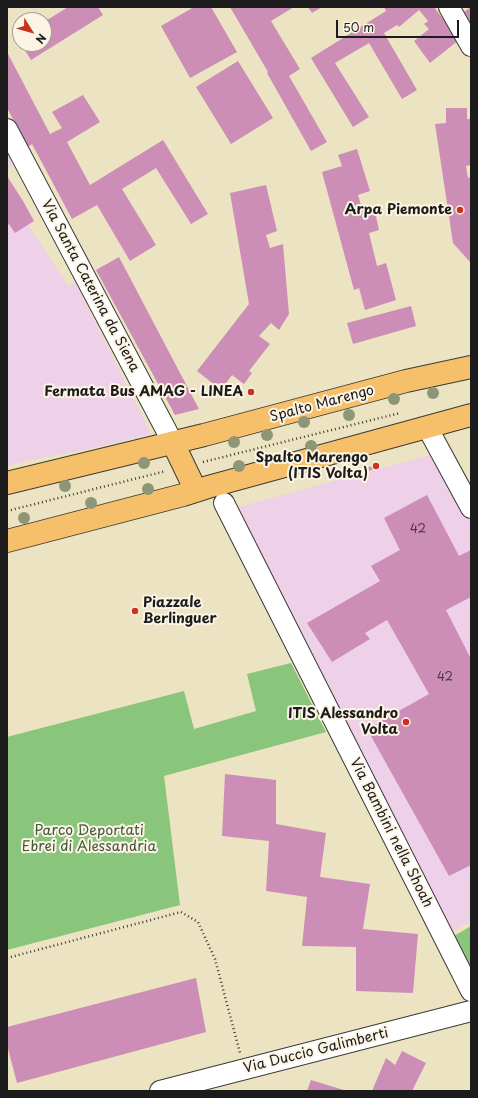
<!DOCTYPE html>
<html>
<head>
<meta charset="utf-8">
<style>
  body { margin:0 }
  #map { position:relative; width:478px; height:1098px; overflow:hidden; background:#ebe3c1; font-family:"Playpen Sans",sans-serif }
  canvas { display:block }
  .frame { position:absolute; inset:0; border:8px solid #1c1c1c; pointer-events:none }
  .north { position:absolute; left:12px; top:12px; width:40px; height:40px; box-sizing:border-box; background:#fcf5e5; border:1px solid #a29e95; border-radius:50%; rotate:127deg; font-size:11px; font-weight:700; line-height:16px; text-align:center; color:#1c1c1c }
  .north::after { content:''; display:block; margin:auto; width:14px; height:18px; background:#c8321e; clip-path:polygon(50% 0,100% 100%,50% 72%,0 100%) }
  .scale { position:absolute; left:336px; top:20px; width:123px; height:18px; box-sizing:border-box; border:2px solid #1c1c1c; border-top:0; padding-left:5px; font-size:12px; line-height:14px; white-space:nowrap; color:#1c1c1c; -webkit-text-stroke:3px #fcf5e5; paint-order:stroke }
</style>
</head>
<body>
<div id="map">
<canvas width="478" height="1098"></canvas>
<div class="frame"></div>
<div class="north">N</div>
<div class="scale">50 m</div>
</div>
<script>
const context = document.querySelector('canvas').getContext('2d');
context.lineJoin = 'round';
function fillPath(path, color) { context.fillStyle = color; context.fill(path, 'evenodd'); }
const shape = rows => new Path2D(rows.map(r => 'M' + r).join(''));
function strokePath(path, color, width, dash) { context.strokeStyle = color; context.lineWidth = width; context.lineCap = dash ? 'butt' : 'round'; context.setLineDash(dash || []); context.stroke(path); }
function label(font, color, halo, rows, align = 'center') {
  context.font = font + ' "Playpen Sans",sans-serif'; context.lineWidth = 4; context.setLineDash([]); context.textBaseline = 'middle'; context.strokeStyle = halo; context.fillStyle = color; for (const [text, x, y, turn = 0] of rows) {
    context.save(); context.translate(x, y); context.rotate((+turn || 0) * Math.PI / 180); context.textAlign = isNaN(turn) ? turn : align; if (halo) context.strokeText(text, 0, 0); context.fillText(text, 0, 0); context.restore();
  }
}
const built = shape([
  [7,143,16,159,7,170],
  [7,176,23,201,34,221,28,225,68,286,75,282,151,434,85,450,30,460,7,466],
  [434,454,471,523,471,921,451,932,231,509]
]);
const green = shape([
  [291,663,326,732,164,776,180,905,7,950,7,737,184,691,194,729,256,711,247,674],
  [471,926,471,967,454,936]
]);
const building = shape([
  [68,7,98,7,103,15,31,60,21,44,44,44,44,22],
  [194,7,211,7,237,52,190,78,161,26],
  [230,7,294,7,271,21,300,69,289,76,327,142,311,151,267,73,268,72],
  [308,7,322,7,312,13],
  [384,7,434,7,459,40,430,63,414,41,429,29,424,24,428,21,419,10,399,27,397,25,384,33,417,90,402,99,369,43,335,63,369,117,353,127,311,58,386,11],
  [471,7,471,24,464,12],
  [7,52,50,134,62,128,52,112,83,95,100,122,67,142,90,185,163,140,208,214,191,224,156,168,122,189,156,245,130,261,97,205,72,219,32,144,28,147,7,108],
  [238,61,273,118,231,144,196,87],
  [446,108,467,108,467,119,471,119,471,165,466,166,468,178,471,177,471,263,453,243,435,124,446,123],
  [357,149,370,191,358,195,362,209,374,207,379,230,369,233,377,266,386,263,396,300,365,310,359,288,354,290,322,172,342,166,338,155],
  [7,176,23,201,34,221,15,233,9,224,7,226],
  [266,185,277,231,266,235,270,248,283,244,289,314,279,330,271,323,259,336,270,344,249,371,252,373,244,384,232,375,223,387,218,383,216,386,197,371,249,304,230,193],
  [119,257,199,409,175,415,96,270],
  [411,306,416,326,353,344,347,323],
  [374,466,375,469,365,472,364,468],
  [427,495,459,556,471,550,471,597,446,610,471,659,471,865,449,876,367,729,429,694,387,620,365,633,370,639,332,662,307,623,380,581,371,566,400,550,384,518],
  [225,774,276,780,276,824,326,833,320,877,370,884,363,929,418,934,413,993,356,991,356,947,302,946,307,897,266,891,269,841,222,836],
  [196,978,206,1032,17,1083,7,1045,7,1027],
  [402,1051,426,1063,412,1091,372,1091,386,1058,395,1065],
  [311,1080,347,1091,307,1091]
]);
const path = shape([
  [203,462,400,413],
  [7,511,166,471],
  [7,958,181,912,198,922,215,959,240,1053]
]);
const minor = shape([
  [449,7,471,46],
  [7,129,173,443],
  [427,427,471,508],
  [224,503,471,991],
  [160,1091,471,1011]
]);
const major = shape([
  [173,443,196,491],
  [7,483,204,435,406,381,471,367],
  [7,541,183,495,208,487,471,415]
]);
const trees = [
  [433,393],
  [394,399],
  [349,415],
  [304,422],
  [267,435],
  [234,442],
  [311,446],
  [144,463],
  [239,466],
  [65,486],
  [148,489],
  [91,503],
  [24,518]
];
const markers = [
  [460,210,4,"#c8321e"],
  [251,392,4,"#c8321e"],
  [376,466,4,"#c8321e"],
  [135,611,4,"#c8321e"],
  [406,722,4,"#c8321e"]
];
const numberNames = [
  ["42",418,530],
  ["42",445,678]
];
const poiNames = [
  ["Arpa Piemonte",452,210],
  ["Fermata Bus AMAG - LINEA",243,392],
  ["Spalto Marengo",368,458],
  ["(ITIS Volta)",368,474],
  ["Piazzale",143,603,"left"],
  ["Berlinguer",143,619,"left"],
  ["ITIS Alessandro",398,714],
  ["Volta",398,730]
];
const streetNames = [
  ["Via Santa Caterina da Siena",90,286,62],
  ["Spalto Marengo",322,404,-15],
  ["Via Bambini nella Shoah",391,833,63],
  ["Via Duccio Galimberti",316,1051,-14]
];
const parkNames = [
  ["Parco Deportati",89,831],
  ["Ebrei di Alessandria",89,847]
];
fillPath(built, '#eed0e8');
fillPath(green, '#89c57b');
fillPath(building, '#cc8eb7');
strokePath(minor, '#3b3a35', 22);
strokePath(major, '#3b3a35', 24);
strokePath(path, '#3b3a35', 2.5, [1, 3]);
strokePath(minor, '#fff', 20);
strokePath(major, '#f6c06b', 22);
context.fillStyle = '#8e9678';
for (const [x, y] of trees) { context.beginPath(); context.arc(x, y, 6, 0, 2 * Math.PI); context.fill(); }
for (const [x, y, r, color] of markers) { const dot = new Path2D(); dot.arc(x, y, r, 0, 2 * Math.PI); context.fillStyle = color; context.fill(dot); strokePath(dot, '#fcf5e5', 1.5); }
label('12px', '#483843', null, numberNames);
label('bold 14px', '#1c1c1c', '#fcf5e5', poiNames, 'right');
label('14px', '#1c1c1c', '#fcf5e5', streetNames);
label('14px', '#42573d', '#fcf5e5', parkNames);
</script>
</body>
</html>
